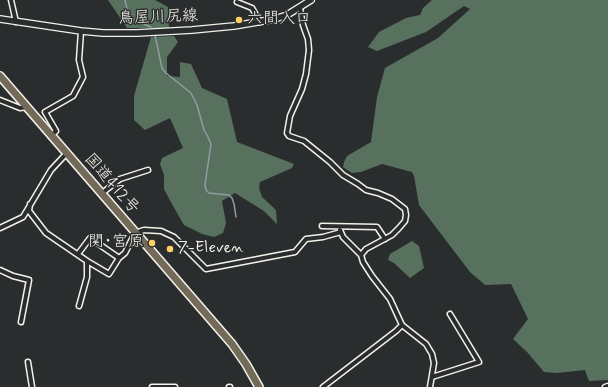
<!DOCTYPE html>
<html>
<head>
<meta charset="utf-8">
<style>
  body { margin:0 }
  canvas { display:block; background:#2a2d2e }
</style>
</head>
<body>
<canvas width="608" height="387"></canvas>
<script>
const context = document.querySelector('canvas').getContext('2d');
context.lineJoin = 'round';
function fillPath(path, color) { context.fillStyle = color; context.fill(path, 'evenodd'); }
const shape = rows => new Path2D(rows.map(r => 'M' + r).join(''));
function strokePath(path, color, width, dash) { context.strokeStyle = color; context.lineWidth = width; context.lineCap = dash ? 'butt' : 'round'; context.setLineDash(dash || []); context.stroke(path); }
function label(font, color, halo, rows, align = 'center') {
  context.font = font + ' Mynerve,"Klee One",sans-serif'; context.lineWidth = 3; context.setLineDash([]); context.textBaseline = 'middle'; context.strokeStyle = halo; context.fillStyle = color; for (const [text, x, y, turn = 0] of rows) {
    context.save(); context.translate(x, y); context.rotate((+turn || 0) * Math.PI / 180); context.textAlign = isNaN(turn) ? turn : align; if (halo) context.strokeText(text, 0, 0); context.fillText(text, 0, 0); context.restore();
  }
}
const green = shape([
  [108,0,155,0,168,7,169,28,127,28],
  [432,0,608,0,608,380,589,381,585,370,557,373,544,372,527,352,513,339,528,319,511,284,485,285,470,272,419,205,414,176,412,172,382,164,361,172,352,173,343,167,344,162,347,156,371,142,377,97,385,68,438,38,470,9,464,6,426,32,377,51,368,47,379,32,406,18,420,15,423,8],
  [174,36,178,42,167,57,167,76,180,77,180,62,191,64,202,88,227,99,237,142,294,164,292,168,260,182,259,188,262,197,276,210,277,224,264,211,235,193,222,201,226,223,223,233,214,237,202,234,184,225,173,206,164,189,164,175,160,164,162,158,183,148,170,118,145,130,134,120,134,96,151,37],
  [412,241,419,246,424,268,410,278,394,263,388,260,390,254]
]);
const stream = shape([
  [125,0,127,9,131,17,134,20,151,27],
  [155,35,162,68,166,73,191,93,197,105,204,130,208,137,211,144,205,185,206,190,209,193,229,195,232,198,234,204,236,217]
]);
const street = shape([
  [11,0,16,22],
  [237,2,252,8,260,22],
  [300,8,303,25,308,39,309,50,306,74,302,89,290,116,287,133,289,136,304,141,330,162,343,175,358,184,366,190,378,193,392,199,405,209,406,215,405,221,399,228,392,235,366,249,361,255,363,262,372,276,390,299,402,325,426,344,432,354,434,363,430,387],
  [0,100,20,108,27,107],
  [51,136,56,131,45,112,73,96,83,77,79,60,81,31],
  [101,194,120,179,148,170],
  [30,204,29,211,46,233,87,261,87,277,79,306],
  [322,226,377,227,385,239],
  [0,228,23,217,51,170,66,154],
  [340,230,343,237,361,255],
  [78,254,90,238,119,258],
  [87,261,109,274,119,258,125,253,135,233,144,230,161,231,174,237,206,269,295,252,306,239,323,237,341,232],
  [0,270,13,276,29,280,21,322],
  [28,362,32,387],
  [432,377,479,362,450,314],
  [152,387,175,387],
  [229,387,230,387],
  [323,387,396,331,402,325],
  [605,387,608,386]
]);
const secondary = shape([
  [0,19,81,31,103,33,137,33,192,30,234,26,275,19,287,15,311,0]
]);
const highway = shape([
  [0,76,232,344,246,364,259,387]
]);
const markers = [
  [239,20,4,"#ffd166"],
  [152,243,4,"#ffd166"],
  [170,249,4,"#ffd166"]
];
const streetNames = [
  ["鳥屋川尻線",158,18,-2],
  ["国道412号",111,184,49]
];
const poiNames = [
  ["六間入口",247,20],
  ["関･宮原",144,243,"right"],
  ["7-Eleven",178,249]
];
fillPath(green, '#58715e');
strokePath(stream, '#909ca1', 1.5);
strokePath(street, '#f4f1e8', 7);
strokePath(secondary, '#f4f1e8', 8);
strokePath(highway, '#f4f1e8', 10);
strokePath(street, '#2a2d2e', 4);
strokePath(secondary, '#2a2d2e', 5.5);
strokePath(highway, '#746a5a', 7);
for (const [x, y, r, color] of markers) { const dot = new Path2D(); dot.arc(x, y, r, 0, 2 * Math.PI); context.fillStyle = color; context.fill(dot); strokePath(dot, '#2a2d2e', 1.5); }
label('16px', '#f4f1e8', '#2a2d2e', streetNames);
label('16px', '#f4f1e8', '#2a2d2e', poiNames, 'left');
</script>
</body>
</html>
